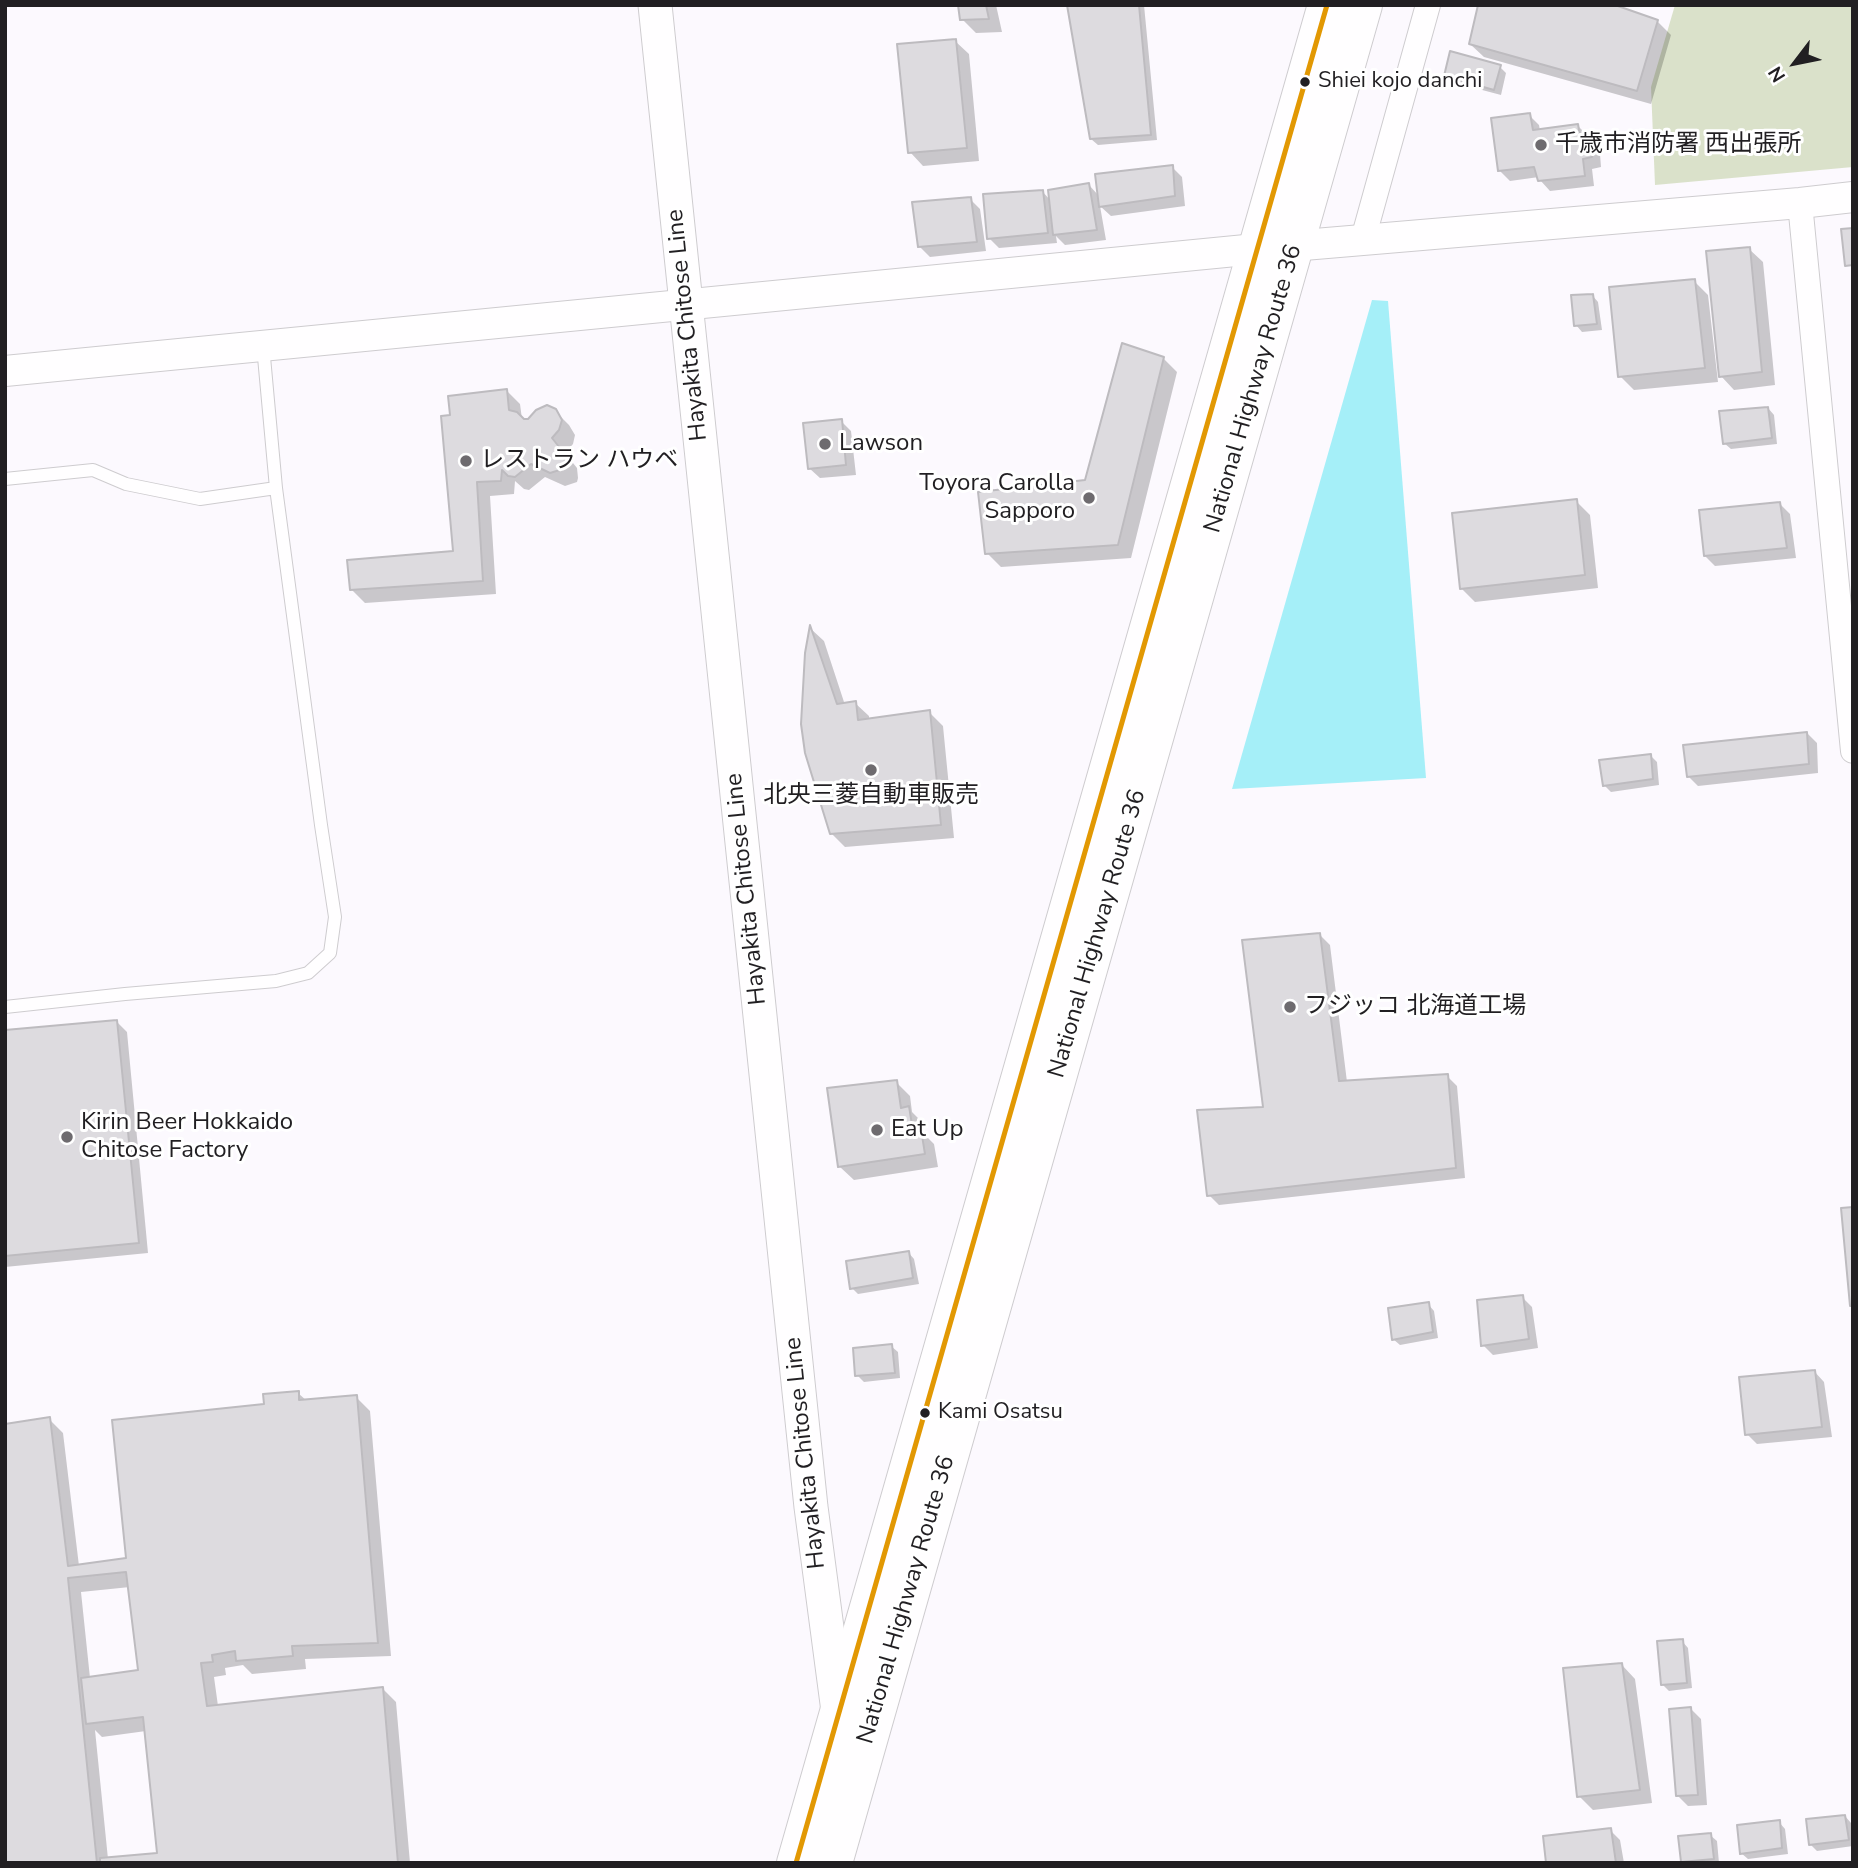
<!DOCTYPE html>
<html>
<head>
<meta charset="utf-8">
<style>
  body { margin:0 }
  #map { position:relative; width:1858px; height:1868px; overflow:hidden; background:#fcf9fe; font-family:"Nunito Sans",sans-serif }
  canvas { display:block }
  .frame { position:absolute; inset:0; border:7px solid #211f22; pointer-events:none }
  .north { position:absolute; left:1760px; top:28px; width:70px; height:70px; -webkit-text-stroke:5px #fff; paint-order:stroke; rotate:238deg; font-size:19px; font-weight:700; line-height:28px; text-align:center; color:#211f22 }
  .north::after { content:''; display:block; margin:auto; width:24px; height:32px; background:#211f22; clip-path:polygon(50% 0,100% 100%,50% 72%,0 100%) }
</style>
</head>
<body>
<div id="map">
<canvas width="1858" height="1868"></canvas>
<div class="frame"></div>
<div class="north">N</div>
</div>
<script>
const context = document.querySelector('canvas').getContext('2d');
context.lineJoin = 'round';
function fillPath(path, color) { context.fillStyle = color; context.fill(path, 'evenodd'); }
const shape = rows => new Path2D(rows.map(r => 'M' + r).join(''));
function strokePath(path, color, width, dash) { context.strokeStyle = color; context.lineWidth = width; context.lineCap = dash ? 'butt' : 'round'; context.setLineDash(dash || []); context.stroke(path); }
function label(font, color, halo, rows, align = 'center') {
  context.font = font + ' "Nunito Sans","Noto Sans JP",sans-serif'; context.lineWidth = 6; context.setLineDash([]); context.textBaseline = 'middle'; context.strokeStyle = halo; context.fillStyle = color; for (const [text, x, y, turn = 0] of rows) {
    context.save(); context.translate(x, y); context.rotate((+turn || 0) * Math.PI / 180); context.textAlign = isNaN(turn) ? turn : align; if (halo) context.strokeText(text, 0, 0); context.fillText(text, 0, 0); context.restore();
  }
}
const green = shape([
  [1675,5,1853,5,1853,167,1655,185,1651,87]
]);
const water = shape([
  [1372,300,1388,301,1426,778,1232,789]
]);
const shadow = shape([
  [960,5,996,5,1002,32,976,33,962,19],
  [1069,5,1144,5,1157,140,1098,145,1091,139],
  [1657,21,1671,35,1651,104,1484,57,1470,44],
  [955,41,969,54,979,161,923,166,910,152],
  [1500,67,1506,73,1501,95,1452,82,1446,75],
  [1529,115,1539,125,1540,131,1578,126,1588,136,1589,143,1600,154,1601,167,1592,169,1594,186,1550,191,1540,180,1539,177,1510,181,1499,170],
  [1172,167,1182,177,1185,206,1111,216,1100,206,1106,240,1065,245,1056,236,1057,243,999,248,989,238,1042,191,1051,201,1089,185,1099,196],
  [970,199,980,209,986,251,930,257,920,247],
  [1749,249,1763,262,1775,385,1734,390,1721,376],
  [1694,281,1708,295,1718,382,1634,390,1620,376],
  [1592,295,1598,302,1602,330,1582,332,1576,325],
  [1163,358,1177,372,1131,558,1001,567,987,553,1086,482],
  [507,391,520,404,522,419,524,421,555,411,569,425,575,435,573,444,565,453,577,468,578,478,577,482,565,486,545,477,529,490,524,489,515,481,514,494,490,496,496,594,365,603,351,589,454,553,452,417],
  [1768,408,1774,415,1777,444,1731,449,1724,443],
  [841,421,851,431,856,475,820,478,809,468],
  [1576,501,1590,515,1598,588,1475,602,1461,588],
  [1780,504,1790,514,1796,558,1715,566,1705,556],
  [811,629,824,641,845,705,855,703,869,716,869,720,929,712,943,726,954,838,845,847,831,833,806,653],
  [1807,733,1817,743,1818,773,1698,786,1688,776],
  [1650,755,1657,762,1659,785,1611,792,1604,785],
  [1320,935,1330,945,1347,1082,1447,1076,1457,1086,1465,1178,1219,1205,1209,1195,1265,1109],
  [117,1022,127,1032,148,1253,5,1267,5,1032],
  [896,1082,910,1096,912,1112,922,1122,924,1134,934,1144,938,1167,854,1180,840,1167],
  [908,1252,914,1259,919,1284,858,1294,852,1288],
  [1522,1297,1532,1307,1538,1348,1493,1355,1483,1345],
  [1428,1304,1434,1311,1438,1338,1400,1345,1393,1339],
  [891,1346,898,1352,900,1378,864,1382,857,1375],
  [1814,1371,1824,1382,1832,1437,1757,1444,1747,1434],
  [298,1393,307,1401,356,1397,370,1411,391,1656,305,1659,306,1669,252,1674,243,1665,225,1668,226,1675,214,1677,218,1706,382,1688,396,1702,410,1863,5,1863,49,1419,63,1433,79,1566,128,1560,266,1406],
  [130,1587,140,1672,90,1678,81,1592],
  [95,1730,102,1737,146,1731,159,1855,108,1859],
  [1682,1641,1688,1648,1692,1688,1669,1691,1663,1685],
  [1622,1665,1635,1679,1652,1803,1593,1810,1579,1796],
  [1691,1709,1701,1719,1707,1805,1688,1806,1677,1795],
  [1845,1816,1851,1823,1853,1846,1817,1851,1810,1844],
  [1779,1822,1785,1829,1788,1854,1748,1859,1741,1853],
  [1610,1830,1620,1840,1624,1863,1548,1863],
  [1710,1835,1717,1841,1719,1863,1682,1862]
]);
const building = shape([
  [958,5,986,5,989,19,960,20,958,5],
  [1067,5,1139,5,1151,135,1090,139,1067,5],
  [1478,5,1615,5,1658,20,1637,91,1469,44,1478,5],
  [956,39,967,148,908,153,897,44,956,39],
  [1450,51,1501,65,1494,90,1444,76,1450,51],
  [1530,113,1533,130,1578,124,1581,143,1590,142,1592,157,1583,159,1585,176,1538,181,1534,167,1498,171,1491,118,1530,113],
  [1173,165,1175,196,1099,207,1095,174,1173,165],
  [1089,183,1097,230,1053,235,1048,190,1089,183],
  [1043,190,1048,233,987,239,983,194,1043,190],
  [971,197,977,242,918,247,912,202,971,197],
  [1853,228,1853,265,1845,266,1841,229,1853,228],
  [1750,247,1762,372,1719,377,1706,251,1750,247],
  [1695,279,1705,368,1618,377,1609,287,1695,279],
  [1593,294,1597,324,1574,326,1571,295,1593,294],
  [1122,343,1164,357,1118,545,985,554,978,492,1085,480,1122,343],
  [507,389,509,410,517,412,524,419,528,419,536,410,547,405,556,409,562,420,559,430,552,438,564,453,565,463,563,469,550,473,531,464,515,477,508,476,502,470,501,481,477,482,483,581,350,590,347,560,453,551,441,416,450,415,448,396,507,389],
  [1768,407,1772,438,1723,444,1719,411,1768,407],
  [842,419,846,465,808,469,803,423,842,419],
  [1577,499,1585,575,1460,589,1452,513,1577,499],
  [1780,502,1787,548,1704,556,1699,510,1780,502],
  [810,625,837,704,856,701,858,720,930,710,941,825,830,834,805,753,801,724,805,653,810,625],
  [1807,732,1809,764,1687,777,1683,745,1807,732],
  [1651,754,1653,779,1603,786,1599,760,1651,754],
  [1320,933,1339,1081,1448,1074,1456,1168,1207,1196,1197,1110,1263,1107,1242,940,1320,933],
  [117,1020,139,1243,5,1256,5,1030,117,1020],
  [897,1080,901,1108,909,1106,913,1131,921,1129,925,1154,838,1167,827,1088,897,1080],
  [1853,1207,1853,1306,1850,1306,1841,1208,1853,1207],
  [909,1251,913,1278,850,1289,846,1261,909,1251],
  [1523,1295,1529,1339,1481,1346,1477,1300,1523,1295],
  [1429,1302,1433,1332,1392,1340,1388,1308,1429,1302],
  [892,1344,895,1373,855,1376,853,1348,892,1344],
  [1815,1370,1822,1427,1745,1435,1739,1377,1815,1370],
  [299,1391,299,1400,357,1395,378,1643,292,1646,293,1656,236,1661,235,1651,212,1655,213,1662,201,1663,207,1706,383,1687,398,1863,100,1863,100,1858,157,1853,143,1717,86,1724,81,1678,138,1670,126,1572,68,1578,97,1863,5,1863,5,1424,50,1417,68,1566,126,1558,112,1420,264,1404,263,1394,299,1391],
  [1683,1639,1687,1683,1661,1685,1657,1641,1683,1639],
  [1622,1663,1640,1790,1577,1797,1563,1668,1622,1663],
  [1691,1707,1698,1795,1676,1796,1669,1709,1691,1707],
  [1845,1815,1849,1840,1809,1845,1806,1819,1845,1815],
  [1780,1820,1782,1848,1740,1854,1737,1825,1780,1820],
  [1611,1828,1616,1863,1546,1863,1543,1836,1611,1828],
  [1711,1833,1714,1859,1681,1862,1678,1836,1711,1833]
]);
const service = shape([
  [5,479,93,470,126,484,200,499,276,488],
  [5,1007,125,994,276,981,308,973,330,953,335,917,321,825,276,488,263,346]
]);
const minor = shape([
  [1800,203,1853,751],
  [1363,239,1428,5]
]);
const tertiary = shape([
  [5,371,1256,249,1800,203,1853,197]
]);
const secondary = shape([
  [655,5,811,1507,838,1711]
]);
const trunk = shape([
  [796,1863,1327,5],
  [833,1863,1363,5]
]);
const bus1 = shape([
  [796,1863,1327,5]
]);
const markers = [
  [1305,82,6,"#211f22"],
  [1541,145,7,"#6e6b6f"],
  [825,444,7,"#6e6b6f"],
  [466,461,7,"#6e6b6f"],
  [1089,498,7,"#6e6b6f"],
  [871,770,7,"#6e6b6f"],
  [1290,1007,7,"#6e6b6f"],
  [877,1130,7,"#6e6b6f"],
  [67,1137,7,"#6e6b6f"],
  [925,1413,6,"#211f22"]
];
const busNames = [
  ["Shiei kojo danchi",1318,82],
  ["Kami Osatsu",938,1413]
];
const poiNames = [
  ["千歳市消防署 西出張所",1555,145],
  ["Lawson",839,444],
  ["レストラン ハウベ",480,461],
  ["Toyora Carolla",1075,484,"right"],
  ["Sapporo",1075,512,"right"],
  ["北央三菱自動車販売",871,796,"center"],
  ["フジッコ 北海道工場",1304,1007],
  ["Kirin Beer Hokkaido",81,1123],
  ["Chitose Factory",81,1151],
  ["Eat Up",891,1130]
];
const streetNames = [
  ["Hayakita Chitose Line",688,325,-96],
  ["National Highway Route 36",1254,389,-74],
  ["Hayakita Chitose Line",747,889,-96],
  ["National Highway Route 36",1098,934,-74],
  ["Hayakita Chitose Line",806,1453,-96],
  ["National Highway Route 36",907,1600,-74]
];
fillPath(green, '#dae1ca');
fillPath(water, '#a5eff8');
fillPath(shadow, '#0003');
fillPath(building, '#dddbdf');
strokePath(building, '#bdbbbf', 2);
strokePath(service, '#cecccf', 14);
strokePath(minor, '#cecccf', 26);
strokePath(tertiary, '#cecccf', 32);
strokePath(secondary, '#cecccf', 35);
strokePath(trunk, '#cecccf', 40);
strokePath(service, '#fffeff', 12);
strokePath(minor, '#fffeff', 24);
strokePath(tertiary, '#fffeff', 30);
strokePath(secondary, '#fffeff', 33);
strokePath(trunk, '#fffeff', 38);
strokePath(bus1, '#e29803', 5);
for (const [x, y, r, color] of markers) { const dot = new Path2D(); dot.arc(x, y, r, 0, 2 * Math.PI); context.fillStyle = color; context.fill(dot); strokePath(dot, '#fff', 2.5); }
label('22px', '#211f22', '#fff', busNames, 'left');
label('24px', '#211f22', '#fff', poiNames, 'left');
label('24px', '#211f22', '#fff', streetNames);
</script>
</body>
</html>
